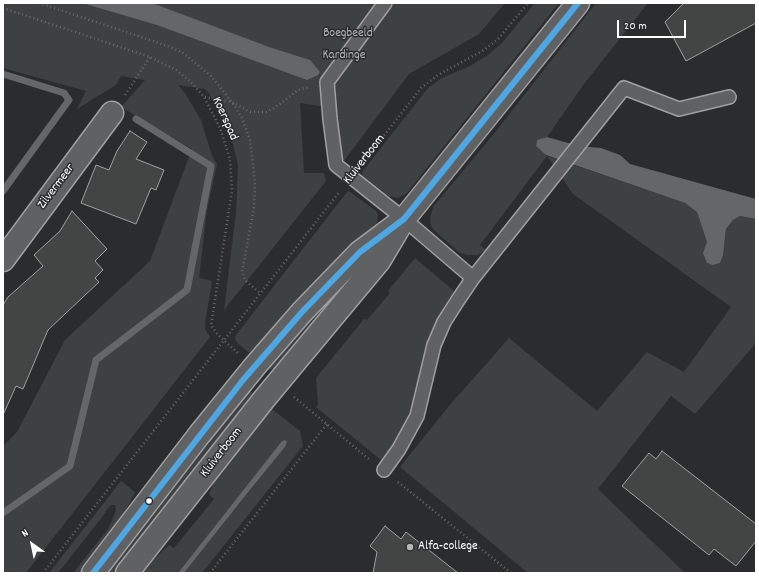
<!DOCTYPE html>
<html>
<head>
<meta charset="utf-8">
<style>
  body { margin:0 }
  #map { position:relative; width:759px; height:576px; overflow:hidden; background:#2b2c2d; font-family:Dekko,sans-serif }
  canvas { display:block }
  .frame { position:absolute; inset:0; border:4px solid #fff; pointer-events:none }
  .north { position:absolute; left:12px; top:524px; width:40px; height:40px; -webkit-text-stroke:3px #2a2d2e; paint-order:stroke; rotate:327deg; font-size:11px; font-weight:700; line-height:16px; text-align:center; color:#fff }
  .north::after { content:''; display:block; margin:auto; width:14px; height:18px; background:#fff; clip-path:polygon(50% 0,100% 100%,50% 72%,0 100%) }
  .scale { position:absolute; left:617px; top:20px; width:69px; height:18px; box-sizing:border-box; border:2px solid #fff; border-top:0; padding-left:5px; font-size:12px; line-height:14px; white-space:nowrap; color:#fff; -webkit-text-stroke:3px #2a2d2e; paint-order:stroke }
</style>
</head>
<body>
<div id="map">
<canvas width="759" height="576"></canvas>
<div class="frame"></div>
<div class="north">N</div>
<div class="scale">20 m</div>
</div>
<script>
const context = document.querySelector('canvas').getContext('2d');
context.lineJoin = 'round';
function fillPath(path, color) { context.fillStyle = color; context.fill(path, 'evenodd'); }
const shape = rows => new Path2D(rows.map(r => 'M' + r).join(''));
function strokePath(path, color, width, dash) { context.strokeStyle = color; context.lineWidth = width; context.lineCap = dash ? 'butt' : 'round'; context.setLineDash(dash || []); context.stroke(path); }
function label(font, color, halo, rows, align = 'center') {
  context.font = font + ' Dekko,sans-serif'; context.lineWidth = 3; context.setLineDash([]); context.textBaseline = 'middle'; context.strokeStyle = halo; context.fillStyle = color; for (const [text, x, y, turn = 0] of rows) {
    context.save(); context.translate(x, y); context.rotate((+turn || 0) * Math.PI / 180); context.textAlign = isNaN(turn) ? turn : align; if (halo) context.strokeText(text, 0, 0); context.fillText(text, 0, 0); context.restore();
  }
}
const green = shape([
  [3,3,505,3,479,34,409,74,344,161,336,146,333,108,300,103,304,173,324,173,326,181,224,310,236,213,238,165,230,133,209,93,205,89,178,85,185,93,201,120,212,156,217,164,207,210,199,278,212,281,205,323,205,329,210,337,26,573,3,573,3,446,17,432,65,340,150,261,192,149,121,107,145,80,121,76,116,85,77,109,86,91,3,68],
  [535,3,559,3,406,194,397,198,389,196,363,176,362,172,428,88,442,78,470,66,488,55,501,44],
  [596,3,648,3,584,84,547,137,537,140,536,146,547,156,685,203,697,212,707,242,725,243,726,229,733,220,740,216,756,219,756,343,695,414,671,396,598,489,685,573,528,573,400,467,449,406,509,338,597,411,647,352,684,372,731,307,573,194,547,156,480,245,486,250,481,253,478,255,467,255,460,253,436,232,431,226,430,219,433,207,497,130],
  [349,191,376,211,378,215,377,223,254,356,237,343,235,338,236,335,347,192],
  [415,258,454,291,439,316,431,334,426,345,412,407,405,424,395,442,381,460,316,407,318,405,316,378,364,319,367,320,390,293,388,291],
  [365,262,277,375,264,364],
  [245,387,258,397,120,573,100,573],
  [267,405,300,431,303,446,202,573,184,573,285,447,287,443,283,440,178,573,139,573,169,545,174,548,214,499,209,494,224,459],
  [121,481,135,492,118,526,83,573,73,573,108,529,115,514,116,508,115,505,111,505,107,509,103,516,58,573,49,573]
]);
const water = shape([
  [82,3,152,3,269,47,310,60,320,72,318,75,307,80,157,25],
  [547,137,579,146,601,148,620,155,630,164,756,199,756,219,740,216,733,220,726,229,723,255,720,263,713,265,707,263,703,253,707,242,697,212,685,203,546,155,536,146,537,140],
  [285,440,287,442,285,447,246,495,184,573,178,573,282,441]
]);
const stream = shape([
  [3,74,64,93,69,100,3,191],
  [3,513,70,466,96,360,187,290,211,166,136,119]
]);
const building = shape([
  [684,3,756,3,756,23,686,61,665,22,684,3],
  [130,131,147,142,136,159,164,170,156,190,151,188,136,224,81,203,96,165,109,170,117,151,130,131],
  [72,211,107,249,95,261,103,270,95,278,99,282,48,330,23,389,16,386,3,415,3,305,8,297,43,266,34,255,60,231,72,211],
  [662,451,756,524,756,541,736,566,714,549,709,555,622,486,649,453,656,459,662,451],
  [385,526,401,539,406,532,458,573,373,573,377,552,370,546,385,526]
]);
const path = shape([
  [39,3,168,46,183,53,211,76,232,102,242,118,250,140,255,183,254,207,242,272,245,280,261,294],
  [3,8,150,57,176,70,190,81,204,97,220,128,230,159,232,191,211,325,218,335,238,353],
  [125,95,150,57],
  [205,97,232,102,250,112,267,112,280,104,298,90,310,87],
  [362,164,421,88,438,75,484,50,498,39,528,3],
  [294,397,370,460],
  [398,482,511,573],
  [43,573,340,191],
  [210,573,327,424]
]);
const lane = shape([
  [385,3,327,82,330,119,336,165,404,219,473,278],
  [384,470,399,449,417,416,434,345,444,322,458,300,473,278,624,88,679,109,729,97]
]);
const street = shape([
  [3,260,112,113]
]);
const secondary = shape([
  [93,573,199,435,255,366,302,312,360,252,396,225],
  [127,573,265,398,379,261,404,219,578,3]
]);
const bus1 = shape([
  [93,573,243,380,302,312,360,252,404,219,578,3]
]);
const markers = [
  [149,501,3.5,"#fff"],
  [410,547,4,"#b5b5b6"]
];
const parkNames = [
  ["Boegbeeld",348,34],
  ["Kardinge",344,56]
];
const streetNames = [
  ["Koerspad",224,119,66],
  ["Kluiverboom",365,160,-52],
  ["Zilvermeer",57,187,-53],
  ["Kluiverboom",222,453,-52]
];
const poiNames = [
  ["Alfa-college",418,547]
];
fillPath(green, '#3e4142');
fillPath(water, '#646667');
strokePath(stream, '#646667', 7);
fillPath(building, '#434444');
strokePath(building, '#a0a0a0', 1);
strokePath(lane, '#a0a0a0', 16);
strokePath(street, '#a0a0a0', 25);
strokePath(secondary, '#a0a0a0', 25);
strokePath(path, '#686969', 2.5, [1, 3]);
strokePath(lane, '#606162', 13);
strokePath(street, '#606162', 22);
strokePath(secondary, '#606162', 22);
strokePath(bus1, '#4ea6e2', 6);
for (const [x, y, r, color] of markers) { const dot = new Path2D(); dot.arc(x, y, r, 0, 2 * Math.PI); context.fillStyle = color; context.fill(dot); strokePath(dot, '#2a2d2e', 1.5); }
label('13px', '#b3b4b5', '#2a2d2e', parkNames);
label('13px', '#fff', '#2a2d2e', streetNames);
label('13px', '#fff', '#2a2d2e', poiNames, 'left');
</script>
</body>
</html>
